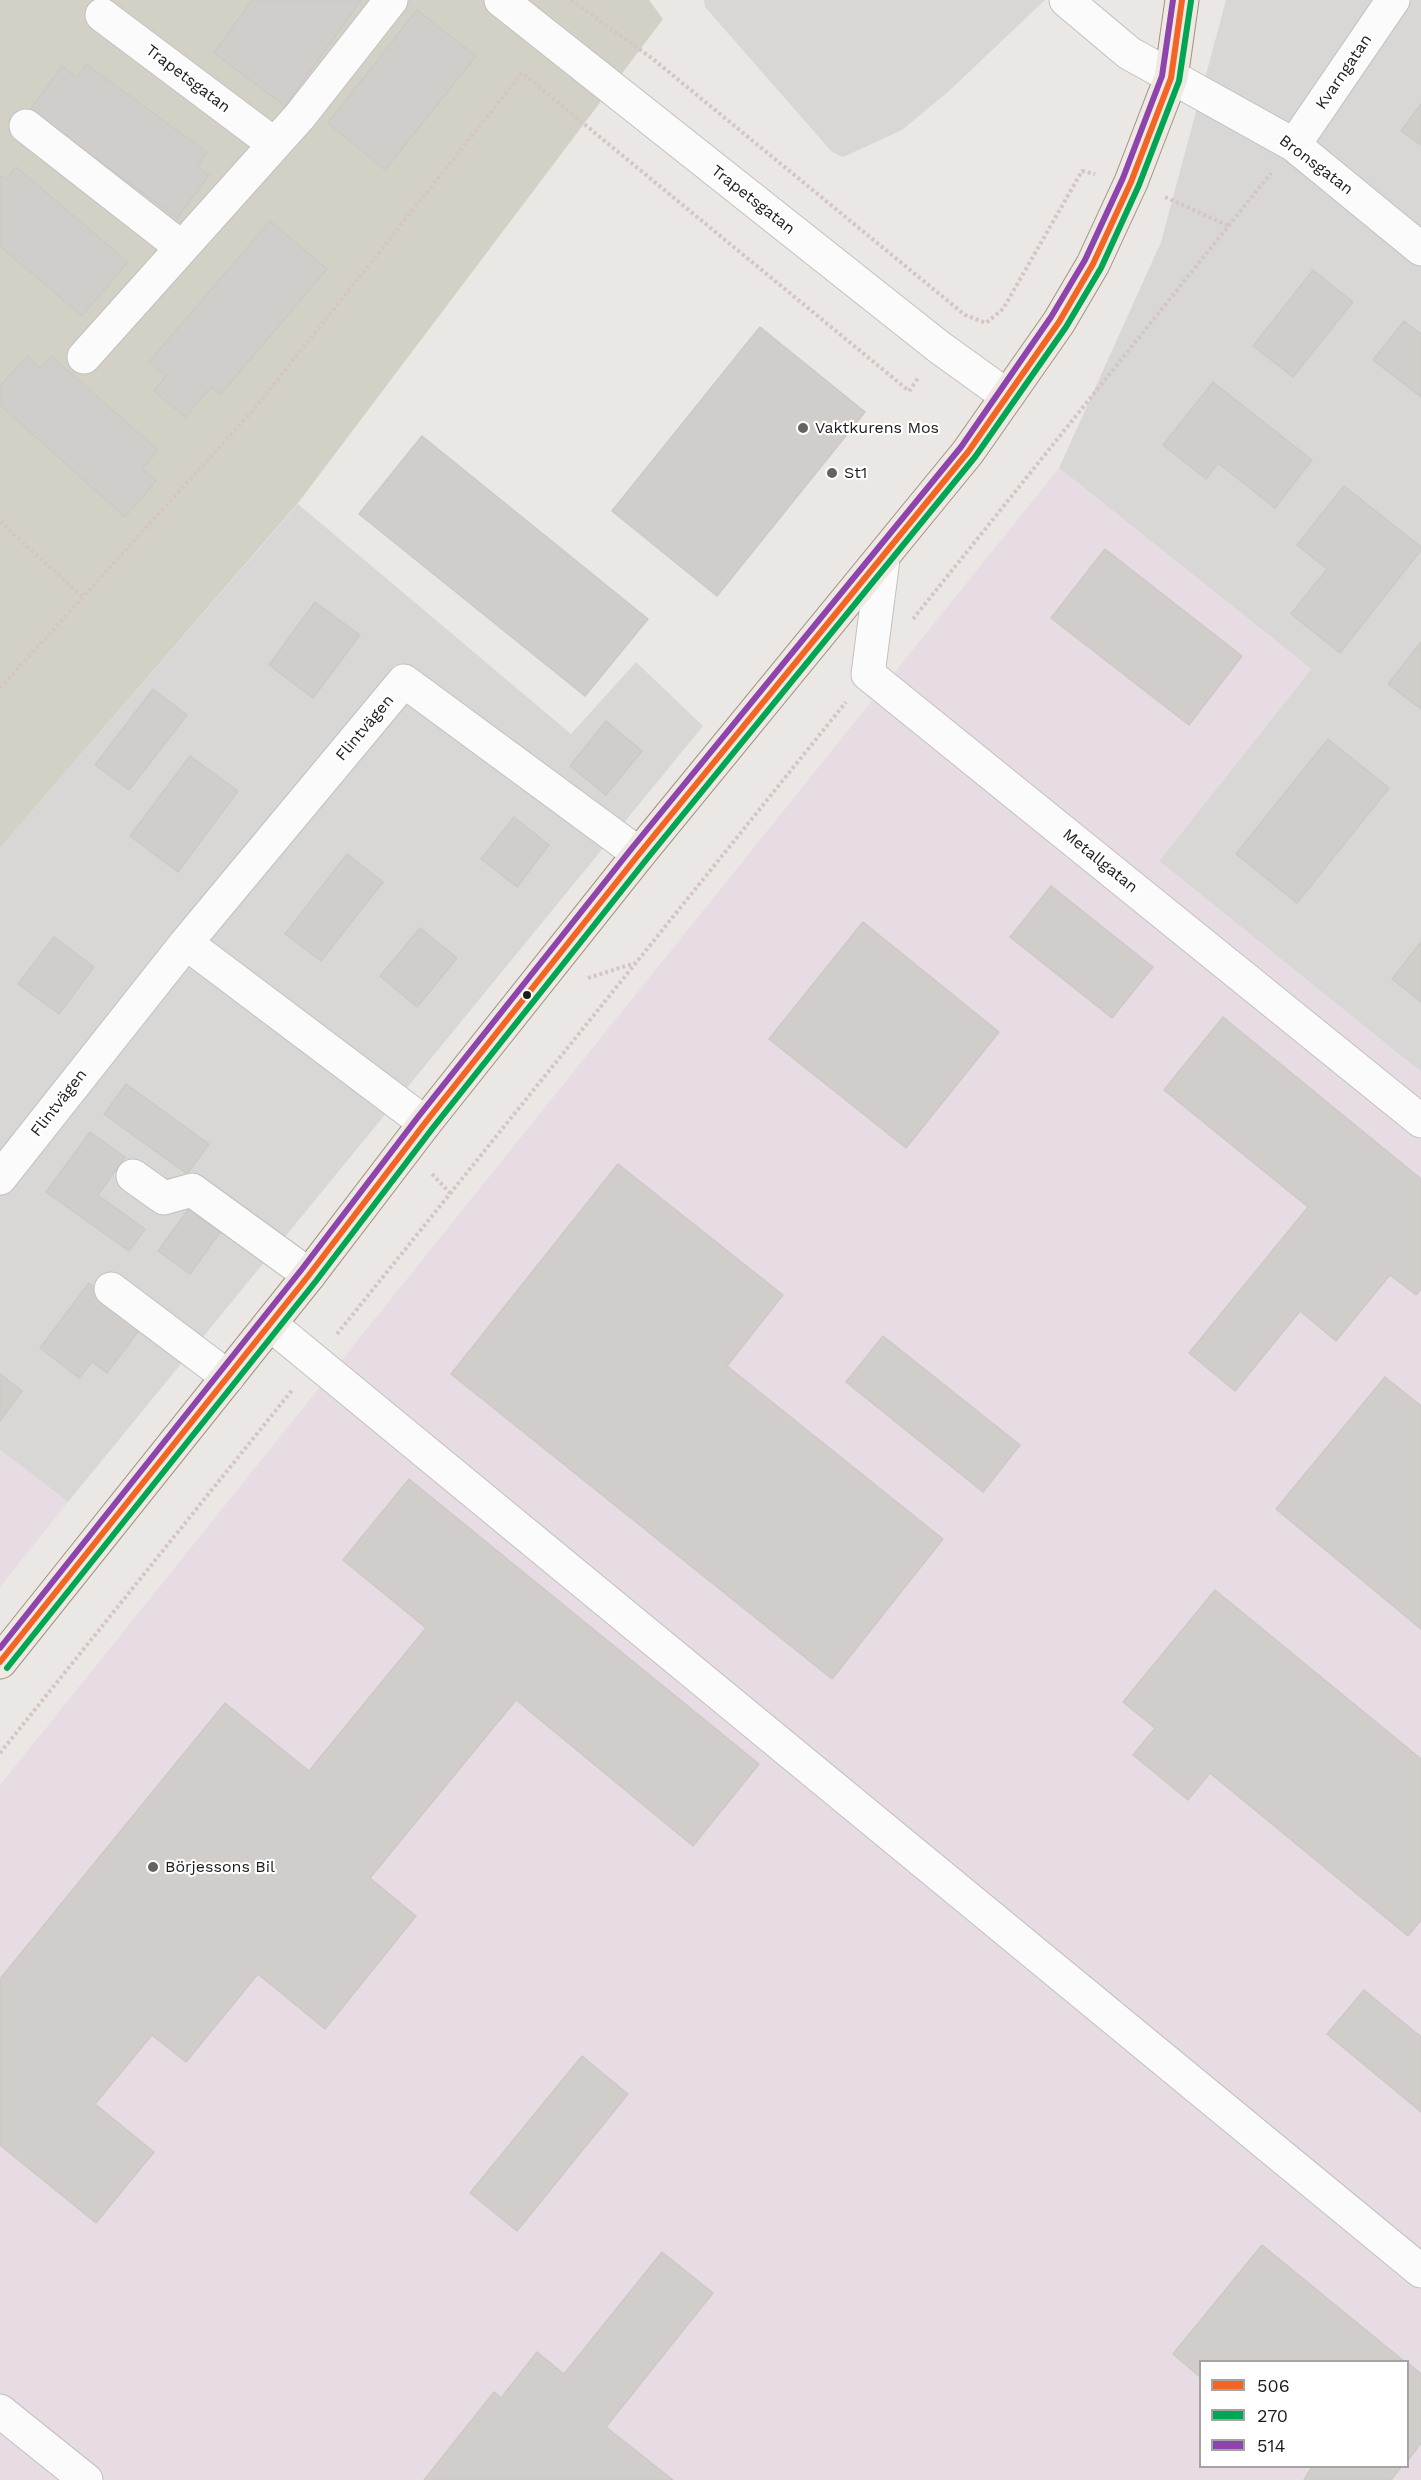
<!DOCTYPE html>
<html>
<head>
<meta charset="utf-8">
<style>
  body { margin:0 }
  #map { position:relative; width:1421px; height:2480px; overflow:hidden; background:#eae7e4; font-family:"Work Sans",sans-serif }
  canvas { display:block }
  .legend { position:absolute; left:1199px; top:2360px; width:210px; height:108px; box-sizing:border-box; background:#fff; border:2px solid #a4a4a4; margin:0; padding:8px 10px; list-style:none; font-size:18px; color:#1c1c1c }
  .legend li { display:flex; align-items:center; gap:12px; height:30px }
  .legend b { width:30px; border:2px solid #a4a4a4 }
</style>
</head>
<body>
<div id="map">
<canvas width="1421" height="2480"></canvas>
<ul class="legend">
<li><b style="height:8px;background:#f26522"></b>506</li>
<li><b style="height:8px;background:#00a651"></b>270</li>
<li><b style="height:8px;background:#8e44ad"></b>514</li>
</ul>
</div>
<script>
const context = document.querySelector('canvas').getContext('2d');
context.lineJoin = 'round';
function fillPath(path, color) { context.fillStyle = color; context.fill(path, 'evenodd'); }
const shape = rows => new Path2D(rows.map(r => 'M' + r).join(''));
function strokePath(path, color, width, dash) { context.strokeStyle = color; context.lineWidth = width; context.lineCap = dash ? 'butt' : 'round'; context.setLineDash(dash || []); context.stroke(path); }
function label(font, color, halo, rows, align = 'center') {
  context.font = font + ' "Work Sans",sans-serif'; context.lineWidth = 4.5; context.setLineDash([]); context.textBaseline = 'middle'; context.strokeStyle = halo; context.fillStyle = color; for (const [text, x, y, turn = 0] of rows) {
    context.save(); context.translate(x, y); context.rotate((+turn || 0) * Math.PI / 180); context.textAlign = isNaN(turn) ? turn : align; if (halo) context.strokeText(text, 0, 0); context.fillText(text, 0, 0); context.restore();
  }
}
const residential = shape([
  [1226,0,1421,0,1421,1072,1159,861,1311,669,1059,468,1161,242],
  [298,504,571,734,636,662,703,726,68,1502,0,1450,0,848]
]);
const industrial = shape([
  [1059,468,1311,669,1159,861,1421,1072,1421,2480,0,2480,0,1785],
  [1200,2362,1408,2362,1408,2466,1200,2466],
  [0,1450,68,1502,0,1587]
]);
const religious = shape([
  [704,0,1045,0,949,91,902,130,843,157,832,152,705,7]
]);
const construction = shape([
  [0,0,649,0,663,19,298,503,0,848]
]);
const building = shape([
  [252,0,361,0,285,106,214,53,252,0],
  [417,10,476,56,385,170,328,123,417,10],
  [86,64,207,152,197,166,209,175,177,218,30,110,62,66,77,77,86,64],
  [1421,104,1421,145,1401,131,1421,104],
  [16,167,128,262,82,316,0,246,0,175,6,180,16,167],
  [270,221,327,269,220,395,211,387,185,417,154,391,166,376,149,362,270,221],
  [1313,270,1353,302,1293,377,1253,346,1313,270],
  [1404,321,1421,334,1421,397,1373,360,1404,321],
  [760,327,865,412,717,596,612,511,760,327],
  [27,356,40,368,51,356,158,450,142,469,156,481,125,517,0,405,0,386,27,356],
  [1213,382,1312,460,1275,508,1218,463,1206,479,1163,445,1213,382],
  [422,436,648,619,585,696,359,514,422,436],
  [1344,486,1421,547,1421,550,1340,653,1291,614,1327,569,1297,545,1344,486],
  [1105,549,1242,656,1189,725,1051,618,1105,549],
  [315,602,360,635,313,698,269,665,315,602],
  [1421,642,1421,709,1388,684,1421,642],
  [153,689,187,715,129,790,95,765,153,689],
  [606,721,642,751,606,795,570,766,606,721],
  [1328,739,1389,788,1297,903,1236,854,1328,739],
  [190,756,238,791,178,872,130,836,190,756],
  [514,817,549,845,517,887,481,859,514,817],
  [347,854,383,882,321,961,285,934,347,854],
  [1051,886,1153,967,1112,1018,1010,937,1051,886],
  [863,922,999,1032,906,1148,769,1039,863,922],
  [420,928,457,958,417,1007,380,976,420,928],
  [54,937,94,967,59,1014,18,984,54,937],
  [1421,942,1421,1002,1392,979,1421,942],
  [1223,1017,1421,1179,1421,1289,1416,1295,1390,1275,1336,1341,1300,1311,1235,1391,1189,1353,1308,1207,1164,1090,1223,1017],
  [126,1084,209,1144,187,1174,104,1114,126,1084],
  [90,1132,125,1157,98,1195,145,1229,129,1251,46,1192,90,1132],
  [618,1164,783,1295,727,1366,943,1539,832,1679,451,1374,618,1164],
  [192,1204,223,1228,190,1274,158,1251,192,1204],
  [89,1283,143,1325,107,1373,92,1362,79,1378,40,1348,89,1283],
  [883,1336,1020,1445,983,1492,846,1382,883,1336],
  [0,1374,22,1391,0,1421,0,1374],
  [1385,1377,1421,1406,1421,1629,1276,1509,1385,1377],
  [409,1479,759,1764,693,1846,516,1700,370,1878,416,1916,325,2029,258,1974,186,2062,152,2035,95,2104,154,2152,96,2223,0,2145,0,1979,225,1703,309,1771,426,1628,343,1560,409,1479],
  [1215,1590,1421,1759,1421,1920,1408,1936,1210,1773,1188,1800,1133,1755,1155,1728,1123,1702,1215,1590],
  [1364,1990,1421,2037,1421,2112,1327,2034,1364,1990],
  [582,2056,628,2094,517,2231,470,2193,582,2056],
  [1262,2245,1405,2362,1200,2362,1200,2377,1173,2354,1262,2245],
  [662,2252,713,2293,606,2427,673,2480,424,2480,494,2392,501,2398,537,2352,564,2374,662,2252],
  [1408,2363,1421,2374,1421,2443,1408,2460,1408,2363],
  [1309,2466,1402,2466,1391,2480,1304,2480,1311,2468,1309,2466]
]);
const path = shape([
  [571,0,653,59,965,315,986,323,1003,309,1082,171,1095,174],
  [1165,197,1229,226],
  [0,522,84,598],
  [913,619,1271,173],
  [0,688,255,408,522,73,909,391,918,378],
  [588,978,635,963],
  [432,1174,450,1193],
  [337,1334,846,702],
  [0,1753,293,1389]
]);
const minor = shape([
  [501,0,939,347,1007,396],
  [1066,0,1129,53,1294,145,1421,249],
  [102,15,274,144],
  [26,126,181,247],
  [1294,145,1393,0],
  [84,357,300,116,391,0],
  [883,559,868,674,1421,1121],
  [186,943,425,1123],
  [133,1176,164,1198,192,1190,309,1275],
  [0,1178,186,943,404,681,639,854],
  [111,1289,228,1377],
  [270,1324,1421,2271],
  [0,2411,86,2480]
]);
const major = shape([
  [0,1662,309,1275,425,1123,639,854,968,452,1059,322,1093,264,1131,182,1171,78,1182,0]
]);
const bus1 = shape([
  [0,1662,309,1275,425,1123,639,854,968,452,1059,322,1093,264,1131,182,1171,78,1182,0]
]);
const bus2 = shape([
  [7,1668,316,1281,432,1129,646,860,975,457,1066,327,1101,268,1139,185,1179,81,1191,1]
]);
const bus3 = shape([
  [0,1648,302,1269,418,1117,632,848,961,447,1051,317,1085,260,1123,178,1162,76,1173,0]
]);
const markers = [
  [803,428,6,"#646362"],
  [832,473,6,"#646362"],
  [527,995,5,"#1c1c1c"],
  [153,1867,6,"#646362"]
];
const streetNames = [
  ["Kvarngatan",1344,72,-56],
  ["Trapetsgatan",188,79,37],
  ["Bronsgatan",1316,165,37],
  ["Trapetsgatan",753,200,38],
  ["Flintvägen",365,728,-50],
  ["Metallgatan",1100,861,39],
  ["Flintvägen",59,1103,-52]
];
const poiNames = [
  ["Vaktkurens Mos",815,428],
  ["St1",844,473],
  ["Börjessons Bil",165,1867]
];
fillPath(residential, '#d9d7d6');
fillPath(industrial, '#e8dce4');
fillPath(religious, '#d8d7d6');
fillPath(construction, '#d3d1c6');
fillPath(building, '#d1cdcb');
strokePath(building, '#cdc9c5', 1.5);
strokePath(minor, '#c1c0bf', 35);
strokePath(major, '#9f9282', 35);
strokePath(path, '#d5c5c4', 4, [3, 3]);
strokePath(minor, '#fcfbfb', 33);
strokePath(major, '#f0e9e3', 33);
strokePath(bus1, '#f26522', 6);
strokePath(bus2, '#00a651', 6);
strokePath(bus3, '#8e44ad', 6);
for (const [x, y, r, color] of markers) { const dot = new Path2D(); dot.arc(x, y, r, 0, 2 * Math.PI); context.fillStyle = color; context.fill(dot); strokePath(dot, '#fff', 2); }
label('16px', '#1c1c1c', '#fff', streetNames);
label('16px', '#1c1c1c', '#fff', poiNames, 'left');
</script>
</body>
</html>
